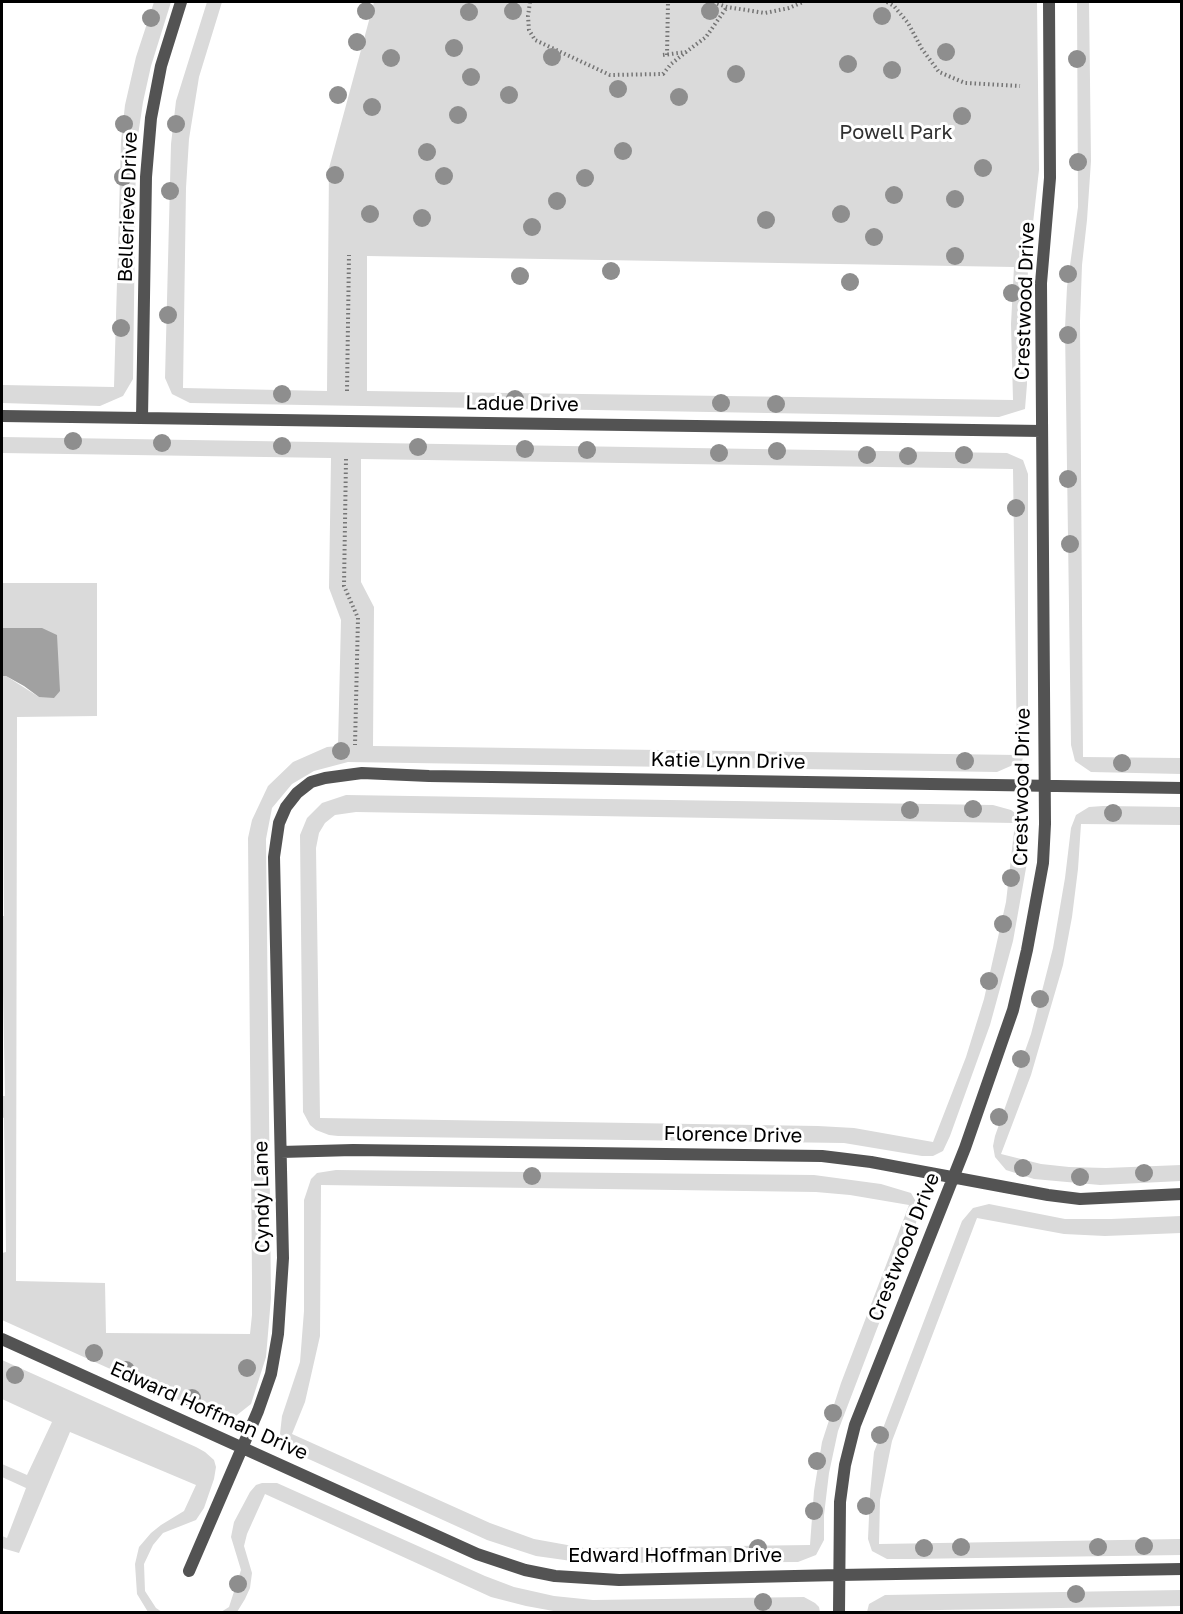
<!DOCTYPE html>
<html>
<head>
<meta charset="utf-8">
<style>
  body { margin:0 }
  #map { position:relative; width:1183px; height:1614px; overflow:hidden; background:#fff; font-family:"Golos Text",sans-serif }
  canvas { display:block }
  .frame { position:absolute; inset:0; border:3px solid #000; pointer-events:none }
</style>
</head>
<body>
<div id="map">
<canvas width="1183" height="1614"></canvas>
<div class="frame"></div>
</div>
<script>
const context = document.querySelector('canvas').getContext('2d');
context.lineJoin = 'round';
function fillPath(path, color) { context.fillStyle = color; context.fill(path, 'evenodd'); }
const shape = rows => new Path2D(rows.map(r => 'M' + r).join(''));
function strokePath(path, color, width, dash) { context.strokeStyle = color; context.lineWidth = width; context.lineCap = dash ? 'butt' : 'round'; context.setLineDash(dash || []); context.stroke(path); }
function label(font, color, halo, rows, align = 'center') {
  context.font = font + ' "Golos Text",sans-serif'; context.lineWidth = 6; context.setLineDash([]); context.textBaseline = 'middle'; context.strokeStyle = halo; context.fillStyle = color; for (const [text, x, y, turn = 0] of rows) {
    context.save(); context.translate(x, y); context.rotate((+turn || 0) * Math.PI / 180); context.textAlign = isNaN(turn) ? turn : align; if (halo) context.strokeText(text, 0, 0); context.fillText(text, 0, 0); context.restore();
  }
}
const green = shape([
  [154,2,171,2,151,66,143,102,136,149,133,379,123,396,100,406,2,403,2,385,114,387,121,141,125,105,136,57],
  [207,2,222,2,199,77,189,139,186,188,183,388,327,391,329,168,374,2,1037,2,1039,170,1028,267,1027,308,1027,384,1025,409,999,417,190,403,172,394,165,378,171,144,176,101],
  [367,256,1014,267,1011,324,1013,400,367,391],
  [1077,2,1089,2,1091,161,1087,220,1082,265,1080,321,1083,757,1181,758,1181,774,1091,772,1075,761,1071,745,1065,328,1067,287,1078,207],
  [2,437,1007,453,1023,460,1028,474,1028,742,1022,761,997,772,348,762,314,771,292,784,272,808,266,839,271,1298,266,1357,251,1404,232,1419,212,1415,2,1320,2,1253,6,1252,4,1118,2,1117,2,1096,5,1096,2,939,2,916,4,916,2,676,6,676,39,697,42,628,2,628,2,583,97,583,97,716,17,717,16,1281,105,1283,106,1333,250,1334,252,1315,252,1277,248,838,252,820,268,786,293,762,327,747,338,746,341,620,329,588,331,458,2,453],
  [361,459,1013,469,1017,755,373,746,374,607,361,582],
  [346,795,993,805,1011,810,1020,817,1026,828,1028,857,1013,941,990,1025,950,1136,943,1151,933,1156,922,1156,844,1143,338,1136,329,1135,316,1130,310,1125,303,1112,300,835,307,818,322,803],
  [356,812,1015,823,1006,902,984,999,966,1057,933,1142,854,1128,818,1126,320,1118,316,848,319,833,325,823,335,815],
  [1103,806,1181,807,1181,825,1081,824,1078,869,1072,917,1063,965,1031,1075,1001,1154,1041,1164,1069,1167,1106,1168,1181,1165,1181,1181,1100,1185,1034,1179,1006,1170,995,1157,993,1146,995,1136,1031,1034,1053,948,1065,878,1071,828,1076,815,1089,807],
  [336,1170,814,1175,881,1184,911,1193,915,1200,918,1212,915,1229,838,1431,829,1473,824,1515,824,1540,816,1555,798,1562,586,1563,536,1556,487,1540,291,1451,280,1434,282,1416,300,1362,304,1311,304,1200,311,1179,317,1173],
  [321,1185,816,1192,850,1195,909,1205,841,1383,822,1442,814,1491,810,1545,584,1548,534,1539,490,1523,292,1434,305,1402,320,1336],
  [989,1204,1065,1219,1111,1219,1181,1216,1181,1233,1105,1236,1064,1234,977,1218,892,1441,880,1500,879,1544,1181,1539,1181,1555,909,1559,887,1559,872,1551,868,1539,870,1494,874,1452,962,1221,973,1208],
  [2,1360,196,1447,205,1452,214,1460,216,1467,214,1479,204,1508,196,1520,163,1533,153,1545,144,1564,145,1591,156,1608,162,1612,148,1612,137,1594,135,1564,139,1547,151,1533,161,1525,184,1511,196,1485,70,1432,19,1553,2,1548,2,1536,7,1538,26,1488,2,1477,2,1464,27,1475,52,1422,2,1399],
  [262,1483,277,1483,485,1576,514,1587,554,1596,593,1600,804,1597,815,1603,819,1607,820,1612,559,1612,526,1606,491,1597,265,1494,247,1534,244,1546,252,1573,250,1588,245,1599,237,1612,221,1612,229,1607,241,1570,231,1537,234,1522,250,1492,256,1485],
  [1181,1590,1181,1606,879,1611,878,1612,867,1612,869,1604,885,1595]
]);
const water = shape([
  [2,628,42,628,57,635,60,691,54,698,39,697,24,686,6,676,2,676]
]);
const path = shape([
  [530,2,528,16,529,30,535,40,610,75,663,74,671,64,686,52],
  [713,2,727,7,765,13,789,8,803,2],
  [887,2,894,6,908,23,922,49,939,72,965,83,1020,86],
  [663,55,686,52,706,37,727,7],
  [667,55,668,2],
  [347,391,349,255],
  [346,459,344,586,358,618,355,745]
]);
const minor = shape([
  [2,416,1042,431],
  [142,418,146,177,151,118,161,66,181,2],
  [281,1152,353,1150,822,1156,871,1162,1048,1195,1080,1199,1182,1194],
  [2,1339,477,1554,525,1570,555,1576,619,1580,839,1575,1182,1569],
  [189,1571,258,1411,271,1374,278,1334,283,1258,274,857,279,823,286,807,297,793,311,782,325,778,362,773,429,776,1182,788],
  [839,1612,840,1502,845,1465,855,1425,965,1148,1013,1010,1027,950,1043,863,1045,824,1041,283,1050,178,1049,2]
]);
const trees = [
  [366,11],
  [513,11],
  [710,11],
  [469,12],
  [882,16],
  [151,18],
  [357,42],
  [454,48],
  [946,52],
  [552,57],
  [391,58],
  [1077,59],
  [848,64],
  [892,70],
  [736,74],
  [471,77],
  [618,89],
  [338,95],
  [509,95],
  [679,97],
  [372,107],
  [458,115],
  [962,116],
  [124,124],
  [176,124],
  [623,151],
  [427,152],
  [1078,162],
  [983,168],
  [335,175],
  [444,176],
  [123,177],
  [585,178],
  [170,191],
  [894,195],
  [955,199],
  [557,201],
  [370,214],
  [841,214],
  [422,218],
  [766,220],
  [532,227],
  [874,237],
  [955,256],
  [611,271],
  [1068,274],
  [520,276],
  [850,282],
  [1012,293],
  [168,315],
  [121,328],
  [1068,335],
  [282,394],
  [515,399],
  [721,403],
  [776,404],
  [73,441],
  [162,443],
  [282,446],
  [418,447],
  [525,449],
  [587,450],
  [777,451],
  [719,453],
  [867,455],
  [964,455],
  [908,456],
  [1068,479],
  [1016,508],
  [1070,544],
  [341,751],
  [965,761],
  [1122,763],
  [973,809],
  [910,810],
  [1113,813],
  [1011,878],
  [1003,924],
  [989,981],
  [1040,999],
  [1021,1059],
  [999,1117],
  [1023,1168],
  [1144,1173],
  [532,1176],
  [1080,1177],
  [94,1353],
  [247,1368],
  [126,1370],
  [15,1375],
  [192,1398],
  [833,1413],
  [880,1435],
  [817,1461],
  [866,1506],
  [814,1511],
  [1144,1546],
  [961,1547],
  [1098,1547],
  [758,1548],
  [924,1548],
  [238,1584],
  [1076,1594],
  [763,1602]
];
const parkNames = [
  ["Powell Park",896,133]
];
const streetNames = [
  ["Bellerieve Drive",128,207,-88],
  ["Crestwood Drive",1025,301,-88],
  ["Ladue Drive",522,404,1],
  ["Katie Lynn Drive",728,761,1],
  ["Crestwood Drive",1022,787,-89],
  ["Florence Drive",733,1135,1],
  ["Cyndy Lane",262,1197,-91],
  ["Crestwood Drive",904,1247,-68],
  ["Edward Hoffman Drive",209,1411,24],
  ["Edward Hoffman Drive",675,1556]
];
fillPath(green, '#dadada');
fillPath(water, '#a1a1a1');
strokePath(path, '#757575', 4, [1.5, 3]);
strokePath(minor, '#535353', 12);
context.fillStyle = '#8e8e8e';
for (const [x, y] of trees) { context.beginPath(); context.arc(x, y, 9, 0, 2 * Math.PI); context.fill(); }
label('20px', '#313131', '#fff', parkNames);
label('20px', '#000', '#fff', streetNames);
</script>
</body>
</html>
